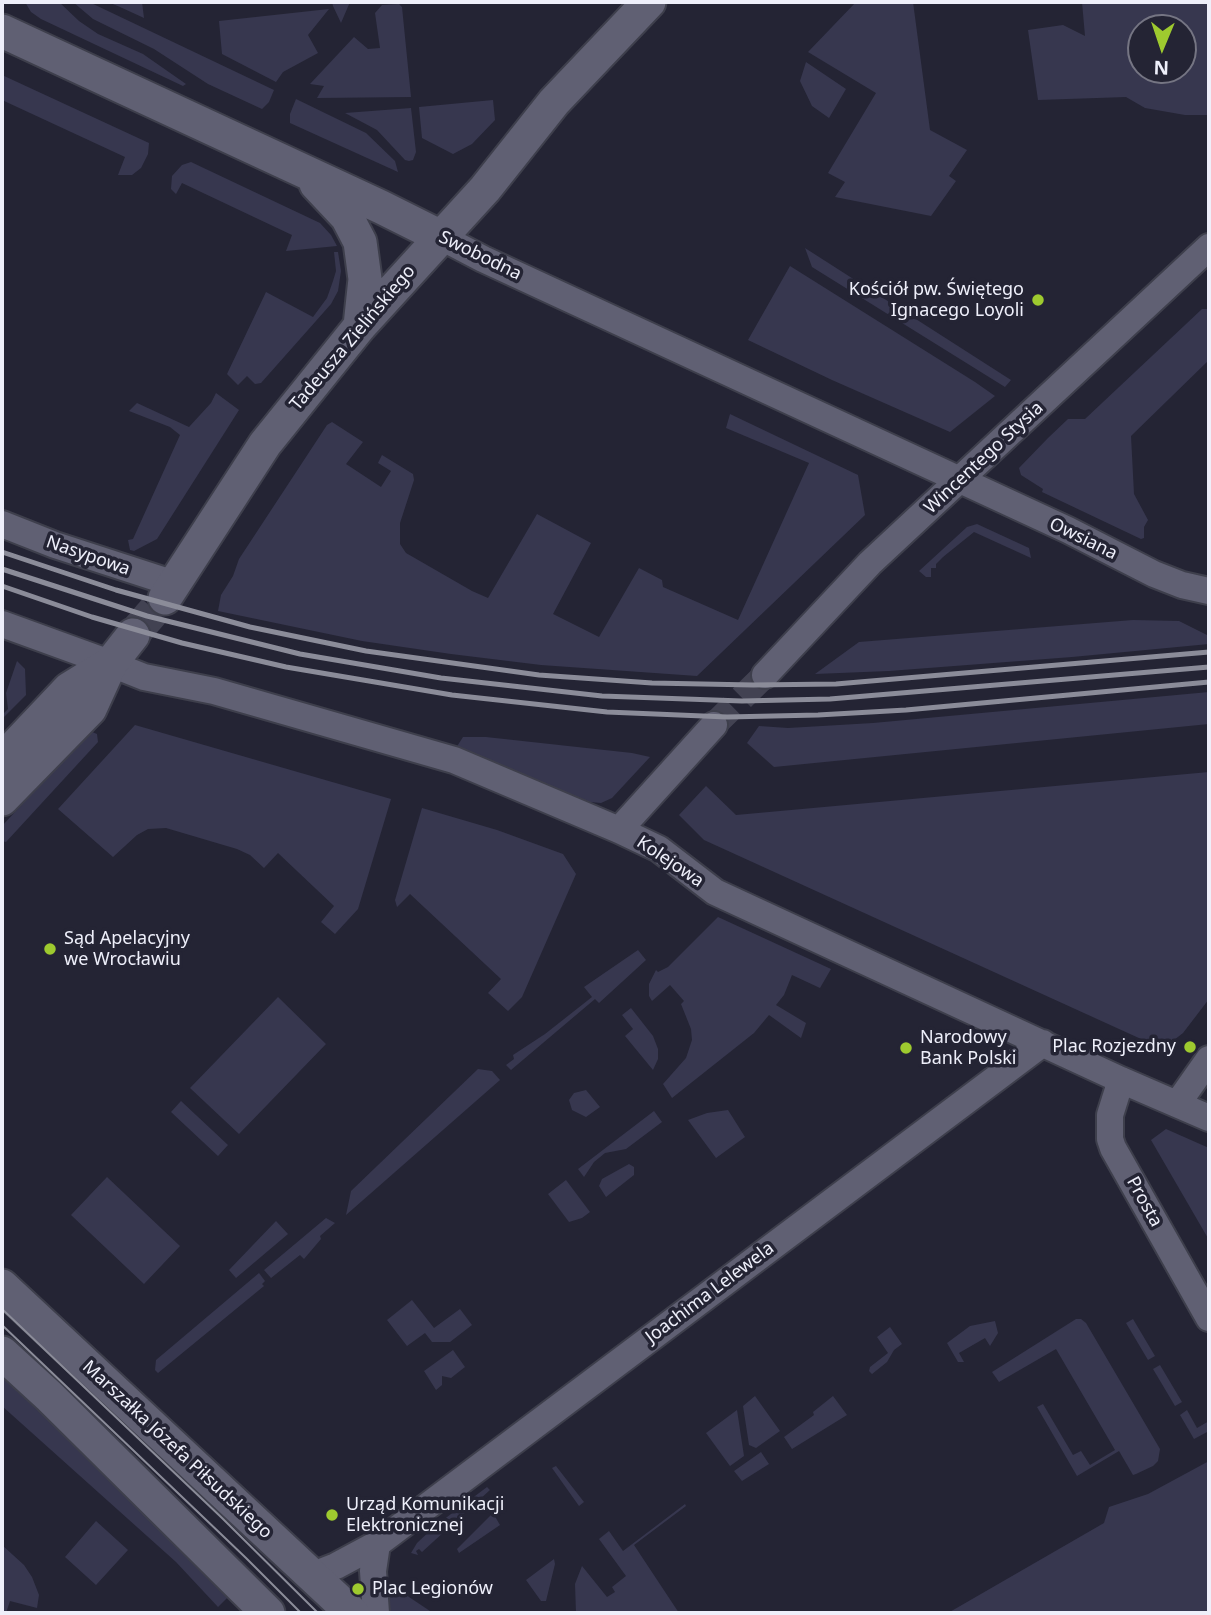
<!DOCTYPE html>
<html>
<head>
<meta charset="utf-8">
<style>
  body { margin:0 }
  #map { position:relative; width:1211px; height:1615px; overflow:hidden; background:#242434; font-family:"Noto Sans",sans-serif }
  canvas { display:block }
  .frame { position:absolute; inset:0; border:4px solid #eeeffa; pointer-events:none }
  .north { position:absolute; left:1127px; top:14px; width:70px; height:70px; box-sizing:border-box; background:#242434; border:2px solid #757583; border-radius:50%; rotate:182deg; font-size:19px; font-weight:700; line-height:28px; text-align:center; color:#eeeffa }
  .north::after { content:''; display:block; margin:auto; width:24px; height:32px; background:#9eca2f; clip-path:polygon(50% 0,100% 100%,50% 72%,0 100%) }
</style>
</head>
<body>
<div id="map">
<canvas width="1211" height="1615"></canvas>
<div class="frame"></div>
<div class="north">N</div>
</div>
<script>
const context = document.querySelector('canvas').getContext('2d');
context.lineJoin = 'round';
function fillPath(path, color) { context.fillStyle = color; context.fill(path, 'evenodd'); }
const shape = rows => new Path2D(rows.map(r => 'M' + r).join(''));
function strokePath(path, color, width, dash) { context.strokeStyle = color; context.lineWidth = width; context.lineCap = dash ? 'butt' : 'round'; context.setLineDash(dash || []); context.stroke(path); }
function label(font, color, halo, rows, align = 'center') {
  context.font = font + ' "Noto Sans",sans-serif'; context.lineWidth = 7; context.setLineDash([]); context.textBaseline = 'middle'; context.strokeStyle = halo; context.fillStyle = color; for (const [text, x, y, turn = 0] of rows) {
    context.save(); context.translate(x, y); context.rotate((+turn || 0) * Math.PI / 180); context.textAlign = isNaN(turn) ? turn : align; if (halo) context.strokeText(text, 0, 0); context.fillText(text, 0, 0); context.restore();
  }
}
const green = shape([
  [25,2,59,2,79,21,98,34,143,54,186,84,183,86,41,19,31,12],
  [73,2,89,2,274,90,269,102,262,109,208,84,154,49,93,19],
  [108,2,142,2,144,18,120,7],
  [332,2,350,2,341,23,333,6],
  [856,2,913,2,930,130,967,150,949,176,956,181,931,216,835,197,845,182,828,173,876,93,808,52],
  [1082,2,1209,2,1209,115,1185,115,1145,108,1126,97,1038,100,1028,30,1063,25,1085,36],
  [1183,28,1183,70,1141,70,1141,28],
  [399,4,402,7,411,97,317,98,324,86,310,84,354,37,368,49,380,48,375,13,382,5],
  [329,9,308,35,318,53,283,72,276,82,222,54,219,21],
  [806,62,846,89,829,118,812,106,800,81],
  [2,75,149,143,148,154,141,168,132,175,118,175,125,157,2,100],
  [296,99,366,133,395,161,398,172,290,123,290,114],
  [493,100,495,120,472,144,453,154,422,138,419,107],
  [411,108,416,152,413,160,409,161,405,160,377,130,345,113],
  [191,162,320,223,331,235,337,246,286,251,292,235,182,183,176,194,171,189,172,176,182,165],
  [805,248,1011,380,1005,387,812,267],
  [334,252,338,252,341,271,338,291,331,304,261,383,255,384,247,376,238,385,227,374,266,292,313,317,327,298,333,281,336,271],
  [790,266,975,382,995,396,950,432,832,380,748,340],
  [1202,309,1209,309,1209,360,1131,436,1134,494,1148,520,1144,527,1144,538,1141,539,1042,492,1043,489,1021,475,1019,468,1048,438,1068,419,1085,419],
  [216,393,239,410,157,539,134,551,130,550,128,540,133,539,180,435,170,427,129,411,137,403,189,427,211,403],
  [730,414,858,475,865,515,697,676,541,665,451,654,362,641,218,611,221,595,233,576,239,559,327,425,332,422,363,442,346,464,381,487,391,471,378,463,382,455,413,474,414,480,400,523,400,544,406,553,472,591,488,598,537,514,591,543,553,614,599,637,639,568,662,580,663,587,738,620,809,463,726,428],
  [977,524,1029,548,1031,558,974,532,943,557,936,564,936,568,931,568,931,577,926,577,919,571,967,527],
  [1133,620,1179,621,1209,636,1209,644,1072,657,889,671,815,674,859,642],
  [17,661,25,669,26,695,2,719,2,715,8,709,6,693],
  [1209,692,1209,724,774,767,747,743,759,726,788,728,873,723],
  [135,725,391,799,358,909,335,934,321,922,334,906,278,853,264,868,250,855,237,849,166,828,148,829,137,835,113,857,58,809],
  [90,731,97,734,98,742,6,842,2,841,2,826],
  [463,737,486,737,632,753,650,757,612,798,601,803,590,802,456,748],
  [1209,772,1209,999,1183,1033,1174,1040,1152,1044,704,840,679,815,706,786,736,815],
  [422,808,497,830,563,854,576,874,522,997,508,1011,488,993,501,979,410,894,397,907,395,900],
  [718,917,831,969,820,988,792,975,784,995,776,1005,806,1023,801,1038,769,1015,754,1033,672,1098,663,1084,686,1058,692,1040,691,1029,681,1004,684,1001,670,985,652,1001,649,996,649,984,656,970,658,972,668,967],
  [638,950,646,960,599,1003,595,999,511,1070,506,1065,514,1059,513,1055,545,1034,592,997,584,987],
  [278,997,326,1044,239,1134,190,1088],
  [631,1008,653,1036,658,1049,658,1059,653,1070,625,1036,633,1029,622,1015],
  [478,1069,492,1071,500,1080,346,1215,351,1191],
  [586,1090,600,1107,586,1117,572,1110,569,1100,574,1093],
  [181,1101,228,1145,218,1156,171,1112],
  [728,1110,745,1137,716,1158,688,1120,707,1113],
  [654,1111,662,1122,626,1149,605,1153,594,1162,584,1177,578,1169],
  [1166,1129,1209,1148,1209,1240,1151,1140],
  [629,1164,634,1167,634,1175,606,1197,599,1186,602,1179],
  [107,1177,180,1246,144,1284,71,1215],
  [566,1180,590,1212,582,1218,569,1222,548,1194],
  [326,1218,335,1223,320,1236,321,1239,304,1259,300,1255,271,1278,264,1270],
  [276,1221,288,1234,236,1278,229,1270],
  [259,1273,265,1281,262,1284,264,1286,158,1373,155,1370,156,1360],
  [412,1300,434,1328,460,1309,472,1325,450,1342,432,1342,425,1333,407,1346,387,1320],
  [1076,1319,1081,1319,1086,1323,1160,1449,1158,1461,1153,1466,1136,1474,1133,1475,1119,1451,1077,1476,1037,1407,1043,1404,1073,1455,1081,1451,1090,1465,1115,1450,1056,1349,999,1382,992,1372],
  [1133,1319,1155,1356,1148,1360,1126,1323],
  [995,1321,998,1333,990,1346,985,1338,959,1353,964,1362,958,1362,947,1343,970,1326],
  [890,1327,902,1344,894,1350,887,1362,872,1374,869,1371,870,1367,888,1353,877,1337],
  [453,1350,465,1367,451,1378,442,1376,442,1385,436,1390,424,1371],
  [1160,1365,1182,1402,1175,1406,1153,1369],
  [2,1372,231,1594,218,1607,176,1562,2,1406],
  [755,1396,780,1431,756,1448,749,1445,743,1406],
  [833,1396,847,1415,792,1449,784,1437,814,1415,813,1412],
  [737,1410,744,1456,730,1466,706,1433],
  [1187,1410,1197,1428,1209,1421,1209,1431,1194,1439,1180,1415],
  [761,1452,769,1464,742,1481,734,1471],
  [1209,1461,1209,1613,948,1613,1104,1523,1109,1507,1148,1494],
  [556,1466,584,1502,579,1506,552,1468],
  [487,1487,490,1490,422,1552,419,1549,416,1551,418,1555,411,1553,417,1543,435,1526],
  [685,1504,686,1506,634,1545,679,1613,576,1613,575,1584,582,1566,607,1597,615,1592,612,1587,626,1576,599,1539,609,1531,623,1551],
  [493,1513,500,1525,459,1553,457,1549],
  [96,1521,128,1550,96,1585,65,1557],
  [2,1545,24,1565,32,1577,39,1595,37,1608,10,1601,6,1613,2,1613],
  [554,1559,555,1564,546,1601,541,1601,526,1580],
  [385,1586,403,1593,433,1613,388,1613]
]);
const minorTunnel = shape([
  [714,725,765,675]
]);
const tertiaryTunnel = shape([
  [133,635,165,598]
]);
const minor = shape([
  [441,237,483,259,1068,530,1154,574,1182,585,1209,591],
  [2,524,55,545,175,584],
  [2,624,104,661,144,677,214,691,454,760,619,830,659,849,715,892,1121,1080,1209,1118],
  [765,675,870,563,1209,247],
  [619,830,714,725],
  [1121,1080,1110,1115,1110,1139,1113,1148,1209,1318],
  [1178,1103,1209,1059],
  [313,1575,336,1566,377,1544,1043,1043],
  [376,1613,373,1571,377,1544]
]);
const tertiary = shape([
  [2,31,381,207,441,237],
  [316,184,347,217,360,242,365,279,360,326],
  [165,598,265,444,360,326,485,189,554,102,649,2],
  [2,760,69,689,111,663],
  [2,799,90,709,111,663,133,635],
  [2,1286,352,1613],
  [2,1353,49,1396,268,1613]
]);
const tram = shape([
  [2,1309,222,1518,318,1613],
  [2,1325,246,1558,301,1613]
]);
const rail = shape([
  [2,552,116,590,250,627,366,651,539,675,652,683,753,685,836,684,1209,652],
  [2,569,147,616,300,654,441,678,602,696,742,701,830,699,1209,667],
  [2,586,92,617,182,643,286,667,452,695,607,712,727,717,818,715,906,710,1209,682]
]);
const markers = [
  [1038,300,7,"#9eca2f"],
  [50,949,7,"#9eca2f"],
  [1190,1047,7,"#9eca2f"],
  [906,1048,7,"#9eca2f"],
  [332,1515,7,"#9eca2f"],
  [358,1589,7,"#9eca2f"]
];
const streetNames = [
  ["Swobodna",480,256,26],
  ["Tadeusza Zielińskiego",353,338,-50],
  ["Wincentego Stysia",984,458,-43],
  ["Owsiana",1083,539,26],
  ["Nasypowa",88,556,19],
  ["Kolejowa",670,862,34],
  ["Prosta",1144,1202,61],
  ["Joachima Lelewela",710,1293,-37],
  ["Marszałka Józefa Piłsudskiego",177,1450,43]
];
const poiNames = [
  ["Kościół pw. Świętego",1024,290,"right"],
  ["Ignacego Loyoli",1024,311,"right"],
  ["Sąd Apelacyjny",64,939],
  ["we Wrocławiu",64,960],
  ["Narodowy",920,1038],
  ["Bank Polski",920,1059],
  ["Plac Rozjezdny",1176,1047,"right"],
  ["Urząd Komunikacji",346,1505],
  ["Elektronicznej",346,1526],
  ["Plac Legionów",372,1589]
];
fillPath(green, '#37374f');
strokePath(minorTunnel, '#424252', 26, [26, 13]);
strokePath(tertiaryTunnel, '#424252', 33, [33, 17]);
strokePath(minor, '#3e3f4c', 30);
strokePath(tertiary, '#3e3f4c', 37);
strokePath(minor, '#606073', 26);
strokePath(tertiary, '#606073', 33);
strokePath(tram, '#8b8c99', 2);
strokePath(rail, '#8b8c99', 5);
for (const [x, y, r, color] of markers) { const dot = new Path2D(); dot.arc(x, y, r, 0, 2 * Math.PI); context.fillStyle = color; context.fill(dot); strokePath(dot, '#242434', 2.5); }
label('18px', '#eeeffa', '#242434', streetNames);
label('18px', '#eeeffa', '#242434', poiNames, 'left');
</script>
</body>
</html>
